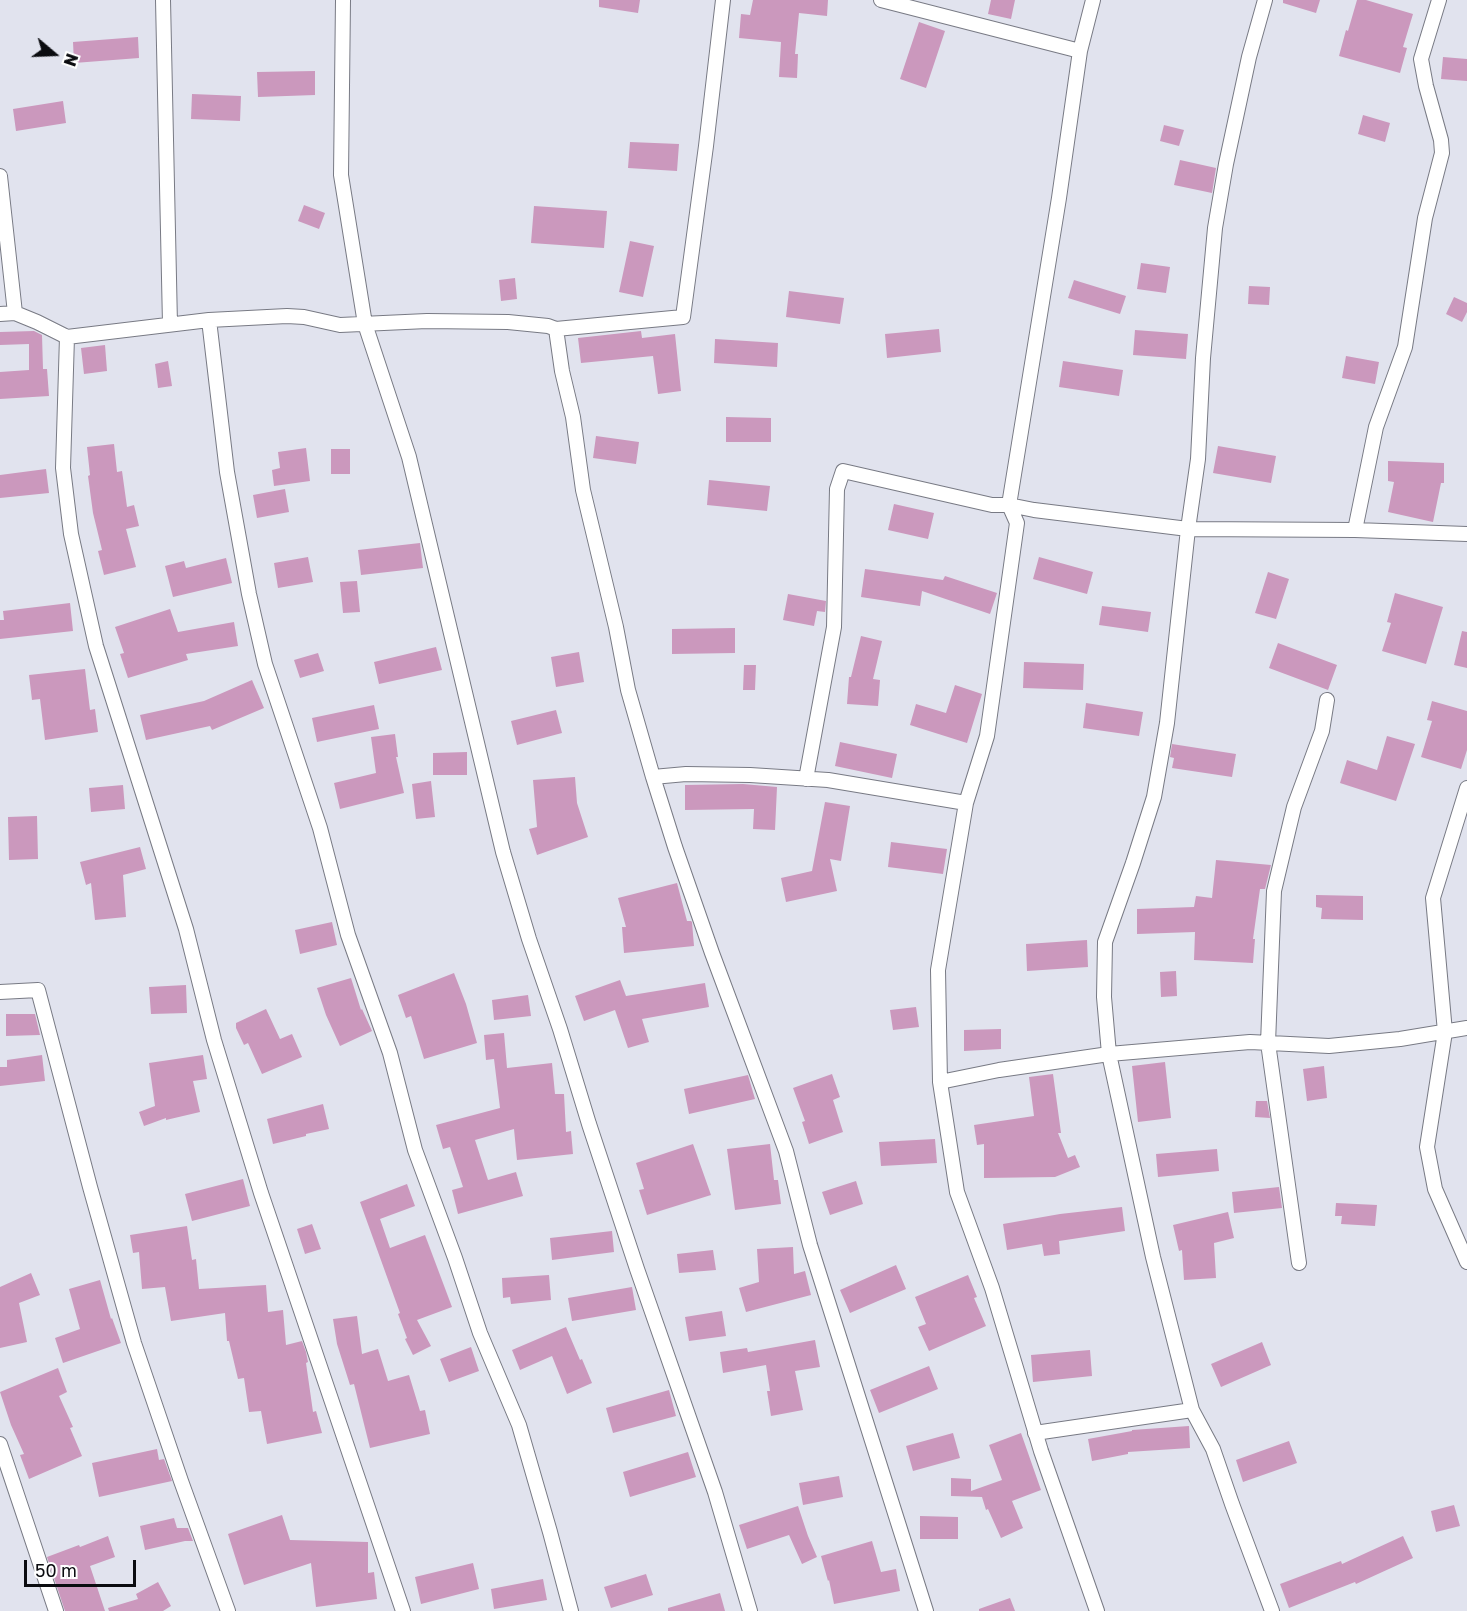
<!DOCTYPE html>
<html>
<head>
<meta charset="utf-8">
<style>
  body { margin:0 }
  #map { position:relative; width:1467px; height:1611px; overflow:hidden; background:#e1e3ee; font-family:"Golos Text",sans-serif }
  canvas { display:block }
  .north { position:absolute; left:24px; top:24px; width:60px; height:60px; -webkit-text-stroke:4px #fff; paint-order:stroke; rotate:109deg; font-size:16px; font-weight:700; line-height:24px; text-align:center; color:#0b0c10 }
  .north::after { content:''; display:block; margin:auto; width:21px; height:27px; background:#0b0c10; clip-path:polygon(50% 0,100% 100%,50% 72%,0 100%) }
  .scale { position:absolute; left:24px; top:1560px; width:112px; height:27px; box-sizing:border-box; border:3px solid #0b0c10; border-top:0; padding-left:8px; font-size:18px; line-height:21px; white-space:nowrap; color:#0b0c10; -webkit-text-stroke:4px #fff; paint-order:stroke }
</style>
</head>
<body>
<div id="map">
<canvas width="1467" height="1611"></canvas>
<div class="north">N</div>
<div class="scale">50 m</div>
</div>
<script>
const context = document.querySelector('canvas').getContext('2d');
context.lineJoin = 'round';
function fillPath(path, color) { context.fillStyle = color; context.fill(path, 'evenodd'); }
const shape = rows => new Path2D(rows.map(r => 'M' + r).join(''));
function strokePath(path, color, width, dash) { context.strokeStyle = color; context.lineWidth = width; context.lineCap = dash ? 'butt' : 'round'; context.setLineDash(dash || []); context.stroke(path); }
const building = shape([
  [599,0,640,0,638,13,599,7],
  [753,0,828,0,827,16,799,13,795,54,798,54,797,78,779,77,781,42,739,38,741,14,750,15],
  [991,0,1015,0,1011,19,988,14],
  [1283,0,1320,0,1316,13,1283,3],
  [1357,0,1366,0,1413,14,1403,47,1407,48,1400,73,1339,56,1346,30,1348,31],
  [919,22,945,31,926,88,900,79],
  [138,37,139,58,74,63,73,42],
  [1443,57,1467,59,1467,81,1441,79],
  [315,71,315,95,258,97,257,72],
  [192,94,241,96,240,121,191,119],
  [63,101,66,123,16,131,13,109],
  [1363,115,1390,123,1385,142,1358,134],
  [1164,125,1184,130,1179,146,1160,141],
  [630,142,679,144,677,171,628,168],
  [1180,160,1216,168,1212,193,1174,185],
  [304,205,325,213,319,229,298,221],
  [534,206,607,211,604,248,531,243],
  [630,241,654,246,643,297,619,292],
  [1141,263,1170,267,1166,293,1137,289],
  [515,278,517,299,501,301,499,280],
  [1074,280,1126,296,1120,314,1068,298],
  [1249,286,1270,287,1269,305,1248,304],
  [789,291,844,298,840,324,786,317],
  [1454,297,1467,303,1467,312,1462,322,1446,314],
  [939,329,941,352,887,358,885,334],
  [1135,330,1188,334,1186,359,1133,355],
  [34,331,42,335,43,369,47,369,49,396,0,399,0,372,29,370,29,344,0,345,0,332],
  [641,331,642,338,675,334,681,391,658,394,653,356,581,363,578,338],
  [715,339,778,343,777,367,714,363],
  [105,345,107,371,84,374,81,348],
  [1346,356,1379,362,1375,384,1342,378],
  [168,361,172,386,158,388,155,364],
  [1063,361,1123,370,1119,396,1059,387],
  [726,417,771,418,771,442,726,442],
  [596,436,639,442,636,464,593,458],
  [114,444,117,472,122,471,127,507,134,505,139,526,126,529,136,567,104,575,98,551,102,550,93,513,88,476,90,475,87,447],
  [1218,446,1276,456,1271,483,1213,473],
  [306,448,310,481,274,486,272,470,280,468,278,452],
  [331,449,350,449,350,474,331,474],
  [1388,461,1444,463,1444,483,1441,483,1433,522,1388,512,1394,482,1388,481],
  [46,469,49,493,0,498,0,475],
  [709,480,770,486,767,511,707,505],
  [285,489,289,512,257,518,253,495],
  [894,504,934,513,928,539,888,530],
  [420,543,423,568,361,575,358,550],
  [308,557,313,582,278,588,274,563],
  [1039,557,1093,572,1087,594,1033,579],
  [226,558,232,583,173,597,165,566,184,561,186,568],
  [865,569,943,580,945,576,997,593,990,614,922,591,920,606,861,597],
  [1268,572,1289,579,1276,619,1255,613],
  [357,581,360,612,343,613,340,582],
  [1395,593,1443,607,1426,664,1382,651,1391,623,1387,622],
  [788,594,826,601,825,612,817,611,814,626,783,620],
  [70,603,73,631,0,639,0,620,4,620,3,611],
  [1102,606,1151,612,1148,632,1099,625],
  [170,609,178,632,234,622,238,646,186,654,188,660,128,678,120,654,124,653,115,627],
  [735,628,735,653,672,654,672,629],
  [1462,631,1467,632,1467,668,1454,665],
  [861,636,882,641,873,679,880,680,878,706,847,704,849,677,851,677],
  [1278,643,1337,665,1328,690,1269,668],
  [436,647,442,670,379,684,374,662],
  [579,652,584,682,556,687,551,657],
  [318,653,324,671,300,678,294,660],
  [1024,662,1084,664,1083,690,1023,688],
  [744,665,756,665,755,690,743,690],
  [85,669,90,710,95,709,98,732,45,740,40,699,32,700,29,675],
  [252,680,264,708,212,730,210,726,146,740,140,715,204,701],
  [955,685,982,694,967,743,910,725,916,704,946,713],
  [1432,701,1467,711,1467,750,1461,769,1421,757,1432,721,1427,720],
  [1086,703,1143,712,1139,736,1083,728],
  [374,705,379,729,317,742,312,718],
  [556,710,562,733,517,745,511,721],
  [395,734,398,757,396,757,404,793,340,809,334,783,376,773,371,737],
  [1387,736,1415,744,1396,801,1340,783,1347,760,1377,770],
  [840,742,897,754,892,778,835,766],
  [1172,744,1236,754,1232,777,1172,768,1174,758,1170,757],
  [467,752,467,775,433,775,433,753],
  [575,777,577,803,588,837,537,855,529,829,537,827,533,780],
  [431,781,435,817,416,819,412,784],
  [743,784,777,787,775,830,753,829,754,809,685,810,685,785],
  [123,785,125,809,91,812,89,788],
  [825,802,850,806,841,861,830,859,837,891,786,902,781,878,812,871],
  [37,816,38,859,9,860,8,817],
  [891,842,947,849,943,874,888,867],
  [140,847,146,869,123,875,126,917,95,920,91,883,86,885,80,862],
  [1216,860,1271,865,1265,889,1260,889,1253,939,1255,939,1253,963,1194,960,1195,932,1137,934,1137,909,1194,907,1196,896,1212,898],
  [677,883,687,921,691,921,692,922,694,946,624,953,622,927,626,927,618,898],
  [1316,895,1363,896,1363,920,1321,919,1322,908,1316,907],
  [332,922,337,945,300,954,295,930],
  [1087,940,1088,967,1027,971,1026,944],
  [1176,971,1177,996,1161,997,1160,972],
  [454,973,466,1004,477,1043,424,1059,411,1016,406,1018,398,995],
  [351,978,361,1010,362,1009,372,1031,340,1046,326,1015,317,988],
  [620,980,626,996,705,983,709,1007,642,1019,649,1042,628,1048,615,1010,584,1021,575,996],
  [186,985,187,1013,151,1014,149,987],
  [528,995,531,1016,494,1020,492,1000],
  [916,1007,919,1027,893,1030,890,1010],
  [266,1009,280,1039,292,1034,302,1057,262,1074,248,1043,244,1045,236,1028,236,1023],
  [6,1014,35,1014,40,1035,6,1036],
  [1001,1029,1001,1049,964,1051,964,1030],
  [504,1033,507,1068,552,1063,555,1094,564,1094,566,1132,571,1131,573,1154,517,1160,514,1129,475,1140,488,1180,516,1172,523,1196,458,1214,452,1190,463,1187,450,1147,443,1149,436,1125,500,1108,494,1059,486,1060,484,1035],
  [42,1055,45,1081,0,1086,0,1067,7,1067,7,1060],
  [203,1055,207,1079,193,1081,200,1112,166,1120,166,1118,144,1126,139,1112,155,1106,149,1063],
  [1165,1062,1171,1118,1138,1122,1132,1066],
  [1324,1066,1327,1098,1307,1101,1303,1069],
  [832,1074,840,1097,833,1100,843,1132,809,1144,802,1122,805,1121,793,1088],
  [1053,1074,1061,1133,1058,1133,1068,1158,1075,1155,1080,1167,1055,1177,984,1178,984,1144,977,1145,974,1125,1034,1116,1029,1077],
  [748,1075,755,1099,689,1114,684,1089],
  [1256,1101,1267,1101,1270,1118,1255,1117],
  [323,1104,329,1129,306,1134,306,1136,273,1144,267,1119],
  [935,1139,937,1163,881,1166,879,1142],
  [693,1144,711,1195,647,1215,639,1190,644,1189,636,1163],
  [770,1144,774,1180,778,1180,781,1204,735,1210,727,1149],
  [1217,1149,1219,1171,1158,1177,1156,1154],
  [243,1179,250,1206,192,1221,185,1194],
  [856,1181,863,1204,830,1215,822,1192],
  [407,1184,415,1206,380,1219,390,1248,425,1235,452,1307,417,1320,431,1346,413,1355,405,1339,407,1338,398,1314,400,1313,360,1202],
  [1279,1187,1282,1208,1234,1213,1232,1192],
  [1336,1203,1377,1205,1375,1226,1341,1224,1342,1216,1335,1216],
  [1122,1207,1125,1231,1059,1241,1060,1254,1044,1256,1042,1244,1007,1250,1003,1224,1060,1214],
  [1228,1212,1234,1238,1214,1243,1216,1278,1184,1280,1182,1250,1179,1251,1173,1225],
  [312,1224,321,1249,305,1254,297,1229],
  [187,1226,192,1260,196,1259,199,1289,266,1285,268,1312,283,1310,286,1345,302,1341,306,1352,308,1362,306,1363,313,1412,316,1411,322,1433,267,1444,261,1411,249,1412,244,1378,238,1379,229,1341,227,1341,225,1313,171,1321,165,1287,142,1289,139,1252,133,1253,130,1235],
  [612,1231,614,1252,552,1260,550,1238],
  [793,1247,794,1274,805,1271,811,1295,746,1312,739,1288,759,1282,757,1249],
  [713,1250,716,1270,679,1273,677,1254],
  [896,1265,906,1289,850,1313,840,1290],
  [31,1273,40,1295,19,1303,27,1342,0,1348,0,1287],
  [549,1275,551,1300,511,1304,510,1297,503,1298,502,1278],
  [968,1275,977,1297,974,1298,986,1326,929,1351,918,1327,926,1324,915,1297],
  [100,1280,111,1319,112,1318,121,1343,63,1363,55,1338,80,1329,69,1289],
  [632,1287,636,1310,572,1321,568,1298],
  [722,1311,726,1336,689,1341,685,1317],
  [357,1316,362,1354,378,1349,388,1381,409,1375,420,1411,425,1410,430,1434,370,1448,354,1384,350,1385,337,1344,333,1319],
  [566,1327,580,1360,582,1359,592,1383,567,1394,552,1356,520,1370,512,1350],
  [815,1340,820,1367,795,1371,803,1410,771,1416,767,1391,770,1391,766,1365,723,1373,720,1352,747,1348,748,1352],
  [1262,1342,1271,1365,1221,1387,1211,1364],
  [471,1347,479,1371,449,1382,440,1359],
  [1090,1350,1092,1376,1033,1382,1031,1355],
  [929,1366,938,1389,879,1413,870,1390],
  [58,1368,67,1392,59,1396,73,1427,70,1428,82,1456,29,1479,20,1455,24,1454,11,1425,0,1392],
  [669,1390,676,1416,613,1433,606,1408],
  [1189,1426,1190,1448,1128,1452,1128,1454,1092,1461,1088,1439,1132,1431,1132,1430],
  [953,1433,960,1458,913,1471,906,1446],
  [1021,1433,1041,1490,1012,1501,1023,1528,1001,1538,988,1509,986,1510,982,1497,951,1496,951,1478,971,1479,971,1491,1002,1480,989,1445],
  [1289,1441,1297,1463,1243,1482,1236,1460],
  [157,1449,159,1460,164,1459,172,1481,99,1497,92,1463],
  [688,1452,696,1477,630,1497,623,1472],
  [839,1476,843,1497,803,1505,799,1483],
  [1454,1505,1460,1526,1436,1532,1431,1511],
  [798,1506,808,1536,817,1557,802,1564,789,1535,747,1549,739,1525],
  [282,1515,290,1540,368,1542,368,1573,374,1572,377,1599,316,1607,311,1563,244,1585,228,1534],
  [920,1516,958,1517,958,1539,920,1539],
  [174,1518,177,1528,188,1528,193,1541,185,1541,145,1550,140,1526],
  [108,1536,115,1557,90,1566,105,1611,65,1611,47,1557,79,1545,80,1547],
  [1403,1536,1413,1558,1356,1584,1355,1582,1289,1608,1280,1584,1341,1561,1342,1564],
  [872,1541,881,1572,896,1569,900,1591,834,1604,829,1580,828,1581,821,1556],
  [473,1563,479,1589,421,1604,415,1577],
  [646,1574,653,1595,611,1608,604,1587],
  [543,1579,547,1600,494,1609,491,1589],
  [158,1582,171,1606,163,1611,109,1611,108,1608,138,1599,136,1594],
  [720,1593,725,1611,668,1611,668,1608],
  [1010,1598,1015,1611,979,1611,979,1609]
]);
const minor = shape([
  [163,0,170,324],
  [343,0,341,175,365,324,409,457,503,852,529,939,560,1029,589,1124,637,1269,715,1492,750,1611],
  [881,0,1080,51],
  [0,176,15,313],
  [0,314,15,313,37,322,67,337,209,320,287,316,304,317,340,325,427,321,508,322,548,326,556,329,683,317,706,146,723,0],
  [209,320,227,472,249,594,265,664,320,828,348,935,390,1053,415,1150,455,1258,480,1333,519,1425,550,1532,571,1611],
  [556,329,562,371,573,417,583,490,616,627,628,690,653,777,675,847,712,953,786,1151,810,1245,926,1611],
  [67,337,63,468,71,534,96,646,186,929,214,1040,261,1193,403,1611],
  [1355,530,1376,427,1405,347,1425,218,1442,153,1441,140,1426,86,1421,59,1439,0],
  [653,777,686,774,750,775,828,780,966,803,938,970,940,1082,957,1192,992,1288,1041,1451,1097,1611],
  [806,779,834,627,837,489,843,471,992,505,1009,505,1059,198,1080,51,1093,0],
  [1467,788,1433,898,1445,1032,1427,1147,1435,1189,1467,1262],
  [966,803,987,736,1017,523,1009,505,1034,510,1188,529,1355,530,1467,534],
  [0,992,38,990,90,1187,134,1343,181,1481,228,1611],
  [940,1082,999,1070,1109,1054,1104,997,1105,942,1133,863,1154,797,1167,723,1188,529,1198,459,1203,358,1215,228,1226,164,1249,57,1265,0],
  [1299,1263,1268,1043,1274,891,1294,807,1322,731,1327,700],
  [1192,1410,1213,1449,1232,1504,1272,1611],
  [1035,1433,1192,1410,1153,1257,1109,1054,1250,1042,1329,1046,1400,1039,1467,1028],
  [0,1444,56,1611]
]);
fillPath(building, '#cb98bd');
strokePath(minor, '#787a84', 16);
strokePath(minor, '#fff', 14);
</script>
</body>
</html>
